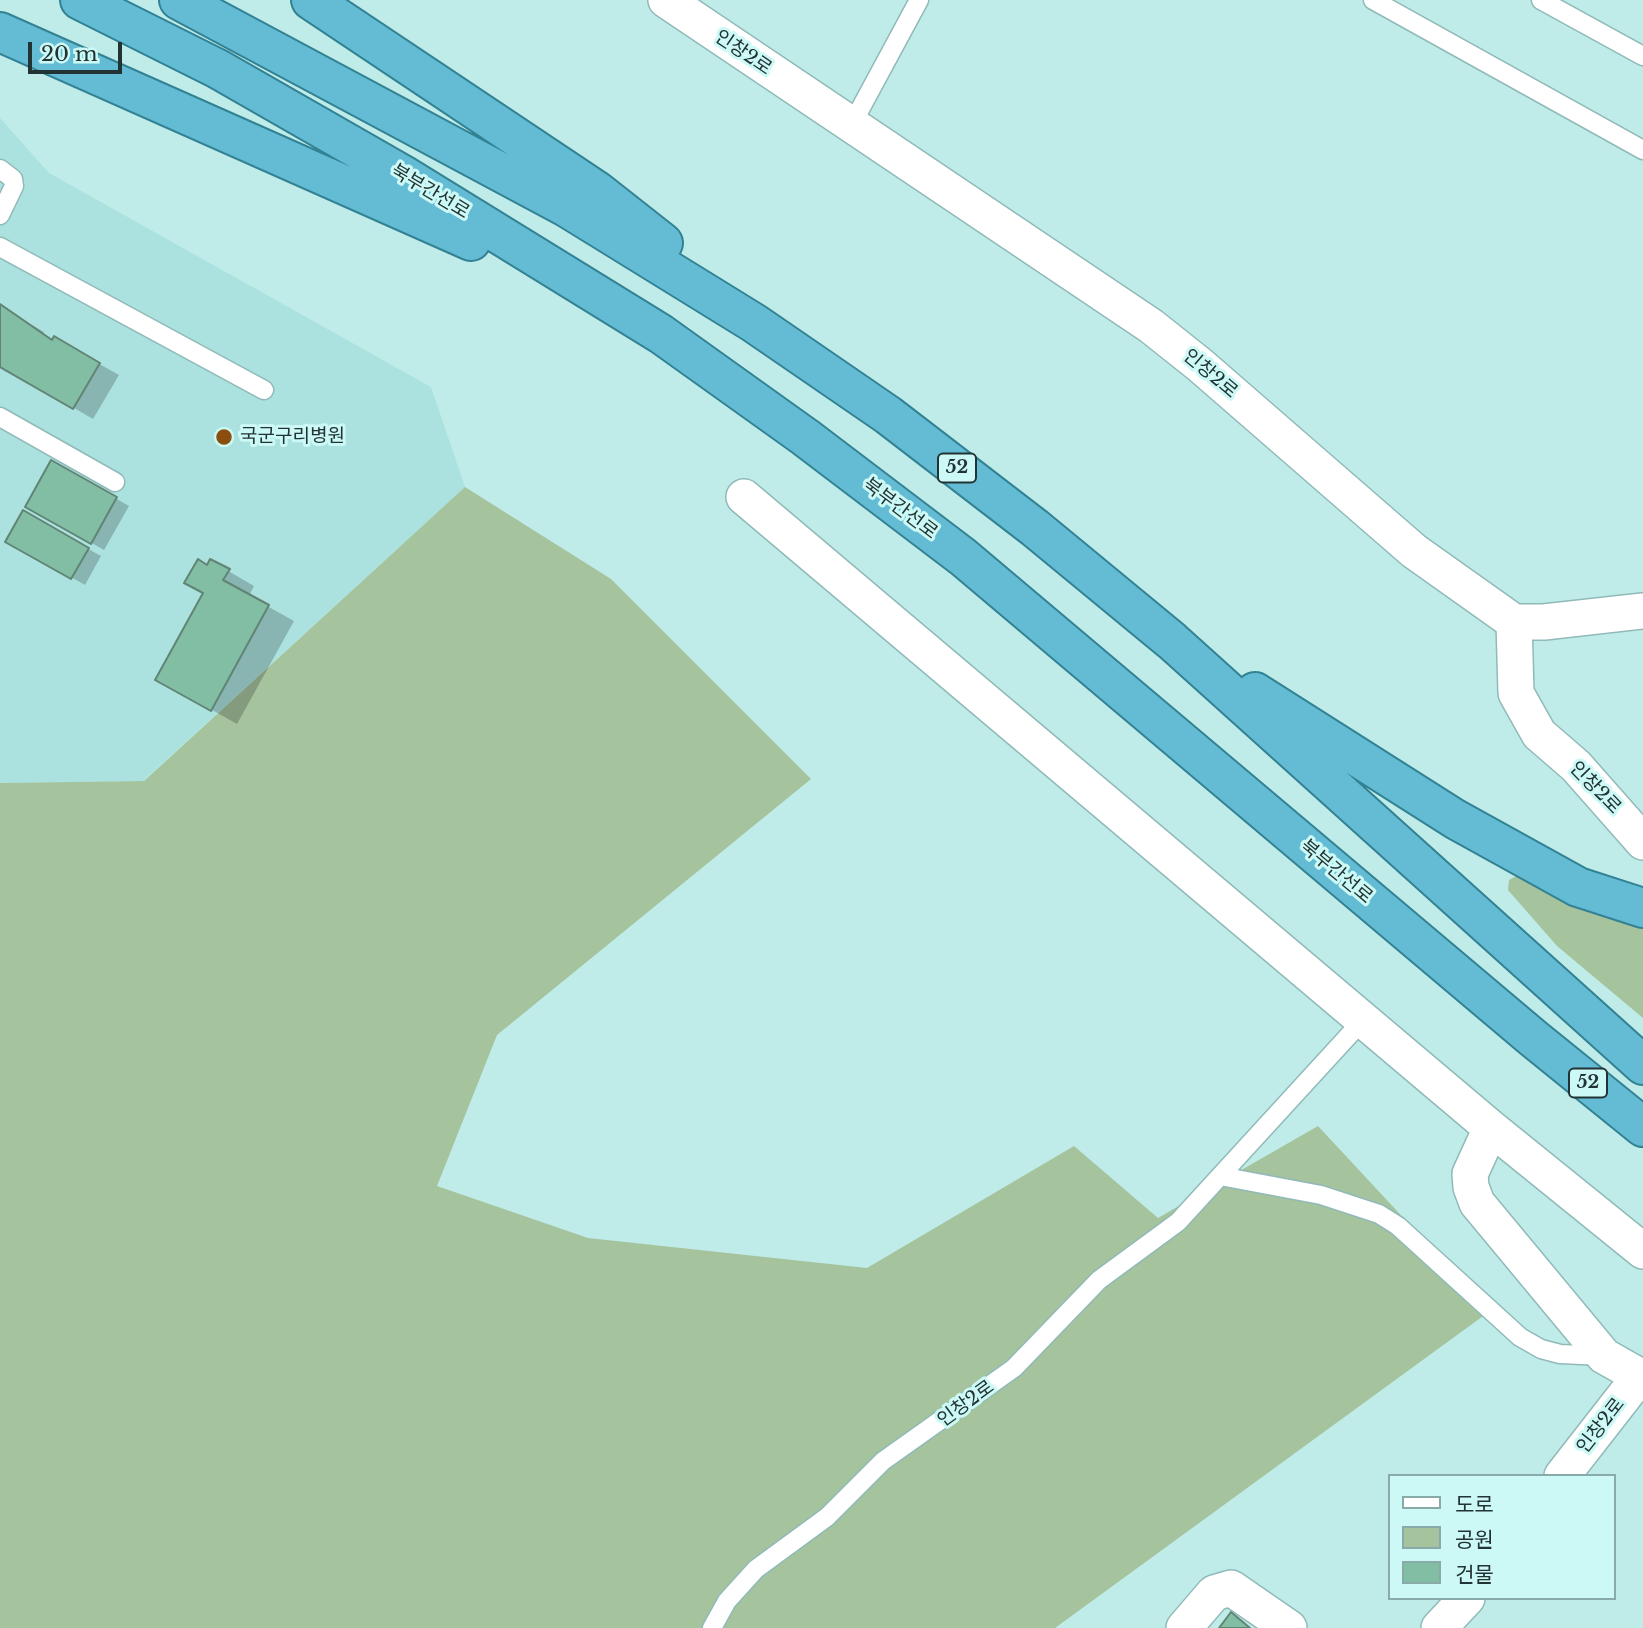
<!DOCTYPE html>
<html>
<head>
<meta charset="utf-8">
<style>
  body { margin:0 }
  #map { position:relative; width:1643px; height:1628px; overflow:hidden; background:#bfece9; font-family:"Libre Baskerville","Noto Sans KR",serif }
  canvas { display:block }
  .legend { position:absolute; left:1388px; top:1474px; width:228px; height:126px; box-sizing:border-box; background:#ccf9f6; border:2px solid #88aaa8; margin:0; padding:9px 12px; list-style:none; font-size:21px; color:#213332 }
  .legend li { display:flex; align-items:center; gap:14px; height:35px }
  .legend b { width:35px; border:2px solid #88aaa8 }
  .scale { position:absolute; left:28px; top:42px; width:94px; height:32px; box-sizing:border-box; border:4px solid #213332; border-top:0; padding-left:9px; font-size:21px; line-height:24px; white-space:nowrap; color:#213332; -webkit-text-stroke:5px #ccf9f6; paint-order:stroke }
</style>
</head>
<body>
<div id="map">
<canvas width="1643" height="1628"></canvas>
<ul class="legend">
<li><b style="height:9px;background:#fff"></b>도로</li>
<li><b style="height:19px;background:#a5c39d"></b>공원</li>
<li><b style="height:19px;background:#82bea4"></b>건물</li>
</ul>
<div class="scale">20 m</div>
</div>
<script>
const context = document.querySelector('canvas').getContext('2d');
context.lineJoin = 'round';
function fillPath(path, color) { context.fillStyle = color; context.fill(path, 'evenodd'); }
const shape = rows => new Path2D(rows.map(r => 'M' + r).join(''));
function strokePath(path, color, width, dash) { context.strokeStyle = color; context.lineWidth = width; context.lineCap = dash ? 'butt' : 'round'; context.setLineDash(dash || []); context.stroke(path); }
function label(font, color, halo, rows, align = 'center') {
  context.font = font + ' "Libre Baskerville","Noto Sans KR",serif'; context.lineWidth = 6; context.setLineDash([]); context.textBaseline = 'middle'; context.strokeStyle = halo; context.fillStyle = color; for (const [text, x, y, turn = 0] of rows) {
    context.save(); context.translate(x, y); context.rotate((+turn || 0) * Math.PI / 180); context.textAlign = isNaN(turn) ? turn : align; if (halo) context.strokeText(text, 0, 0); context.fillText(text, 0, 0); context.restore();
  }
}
const built = shape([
  [0,118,49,173,431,387,465,487,143,781,0,783]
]);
const green = shape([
  [465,487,611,579,811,779,497,1035,437,1186,588,1238,867,1268,1074,1146,1158,1218,1318,1126,1490,1311,1055,1628,0,1628,0,783,144,781],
  [1516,876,1643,928,1643,1018,1557,946,1508,890,1509,880]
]);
const shadow = shape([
  [0,306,44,332,42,335,53,342,55,339,119,375,93,419,0,365],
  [52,462,129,506,104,550,27,506],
  [23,513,101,556,85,585,7,541],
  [211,561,254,586,249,596,294,621,237,724,157,679,205,593]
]);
const building = shape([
  [0,304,52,340,54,336,100,363,73,409,0,367,0,304],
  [51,460,117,497,91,544,25,507,51,460],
  [23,510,89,548,71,579,5,542,23,510],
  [198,559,207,565,210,559,230,569,223,580,269,605,211,711,155,680,203,593,184,583,198,559],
  [1231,1612,1250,1628,1219,1628,1231,1612]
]);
const service = shape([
  [1373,0,1643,150],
  [1541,0,1643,56],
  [851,126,919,0],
  [0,169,13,179,14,186,0,215],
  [0,247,264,390],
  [0,417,115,482],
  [1220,1176,1321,1195,1379,1214,1398,1226,1520,1337,1541,1349,1560,1354,1603,1356],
  [712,1628,727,1601,756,1569,827,1517,883,1461,1014,1368,1099,1280,1178,1222,1363,1020]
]);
const minor = shape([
  [666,0,1151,326,1200,365,1414,551,1514,622,1516,693,1539,734,1576,766,1643,842],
  [744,497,1491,1128,1643,1251],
  [1514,622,1544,622,1643,611],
  [1491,1128,1470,1174,1471,1187,1477,1203,1604,1356,1643,1378],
  [1562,1476,1640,1376],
  [1184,1628,1214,1593,1231,1588,1289,1628],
  [1439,1628,1467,1598]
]);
const trunk = shape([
  [80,0,218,69,403,175,661,334,805,437,963,557,1533,1038,1643,1127],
  [179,0,566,207,754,323,888,415,1035,528,1172,641,1643,1065],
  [311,0,597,191,663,243],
  [0,32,471,241],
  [1255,692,1455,819,1578,887,1643,908]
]);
const markers = [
  [224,437,9,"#8b4e0e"]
];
const shields = [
  [957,468,38],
  [1588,1083,38]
];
const shieldNames = [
  ["52",957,468],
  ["52",1588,1083]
];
const streetNames = [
  ["인창2로",743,53,34],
  ["북부간선로",430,192,31],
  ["인창2로",1210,374,40],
  ["북부간선로",900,509,37],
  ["인창2로",1595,788,46],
  ["북부간선로",1336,872,40],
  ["인창2로",966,1404,-36],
  ["인창2로",1601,1426,-52]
];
const poiNames = [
  ["국군구리병원",240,437]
];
fillPath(built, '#abe2df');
fillPath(green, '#a5c39d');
fillPath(shadow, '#0003');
fillPath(building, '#82bea4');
strokePath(building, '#618475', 2);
strokePath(service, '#90bab8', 21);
strokePath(minor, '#90bab8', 38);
strokePath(trunk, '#338294', 42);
strokePath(service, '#fff', 18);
strokePath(minor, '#fff', 35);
strokePath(trunk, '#64bcd4', 38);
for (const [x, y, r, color] of markers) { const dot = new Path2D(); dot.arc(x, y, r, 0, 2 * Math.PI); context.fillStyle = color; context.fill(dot); strokePath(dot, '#ccf9f6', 2.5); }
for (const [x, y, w] of shields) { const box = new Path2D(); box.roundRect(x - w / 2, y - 14.5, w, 29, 5); context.fillStyle = '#ccf9f6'; context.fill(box); strokePath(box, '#213332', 2); }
label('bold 18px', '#213332', null, shieldNames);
label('19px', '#213332', '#ccf9f6', streetNames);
label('19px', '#213332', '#ccf9f6', poiNames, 'left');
</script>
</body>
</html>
